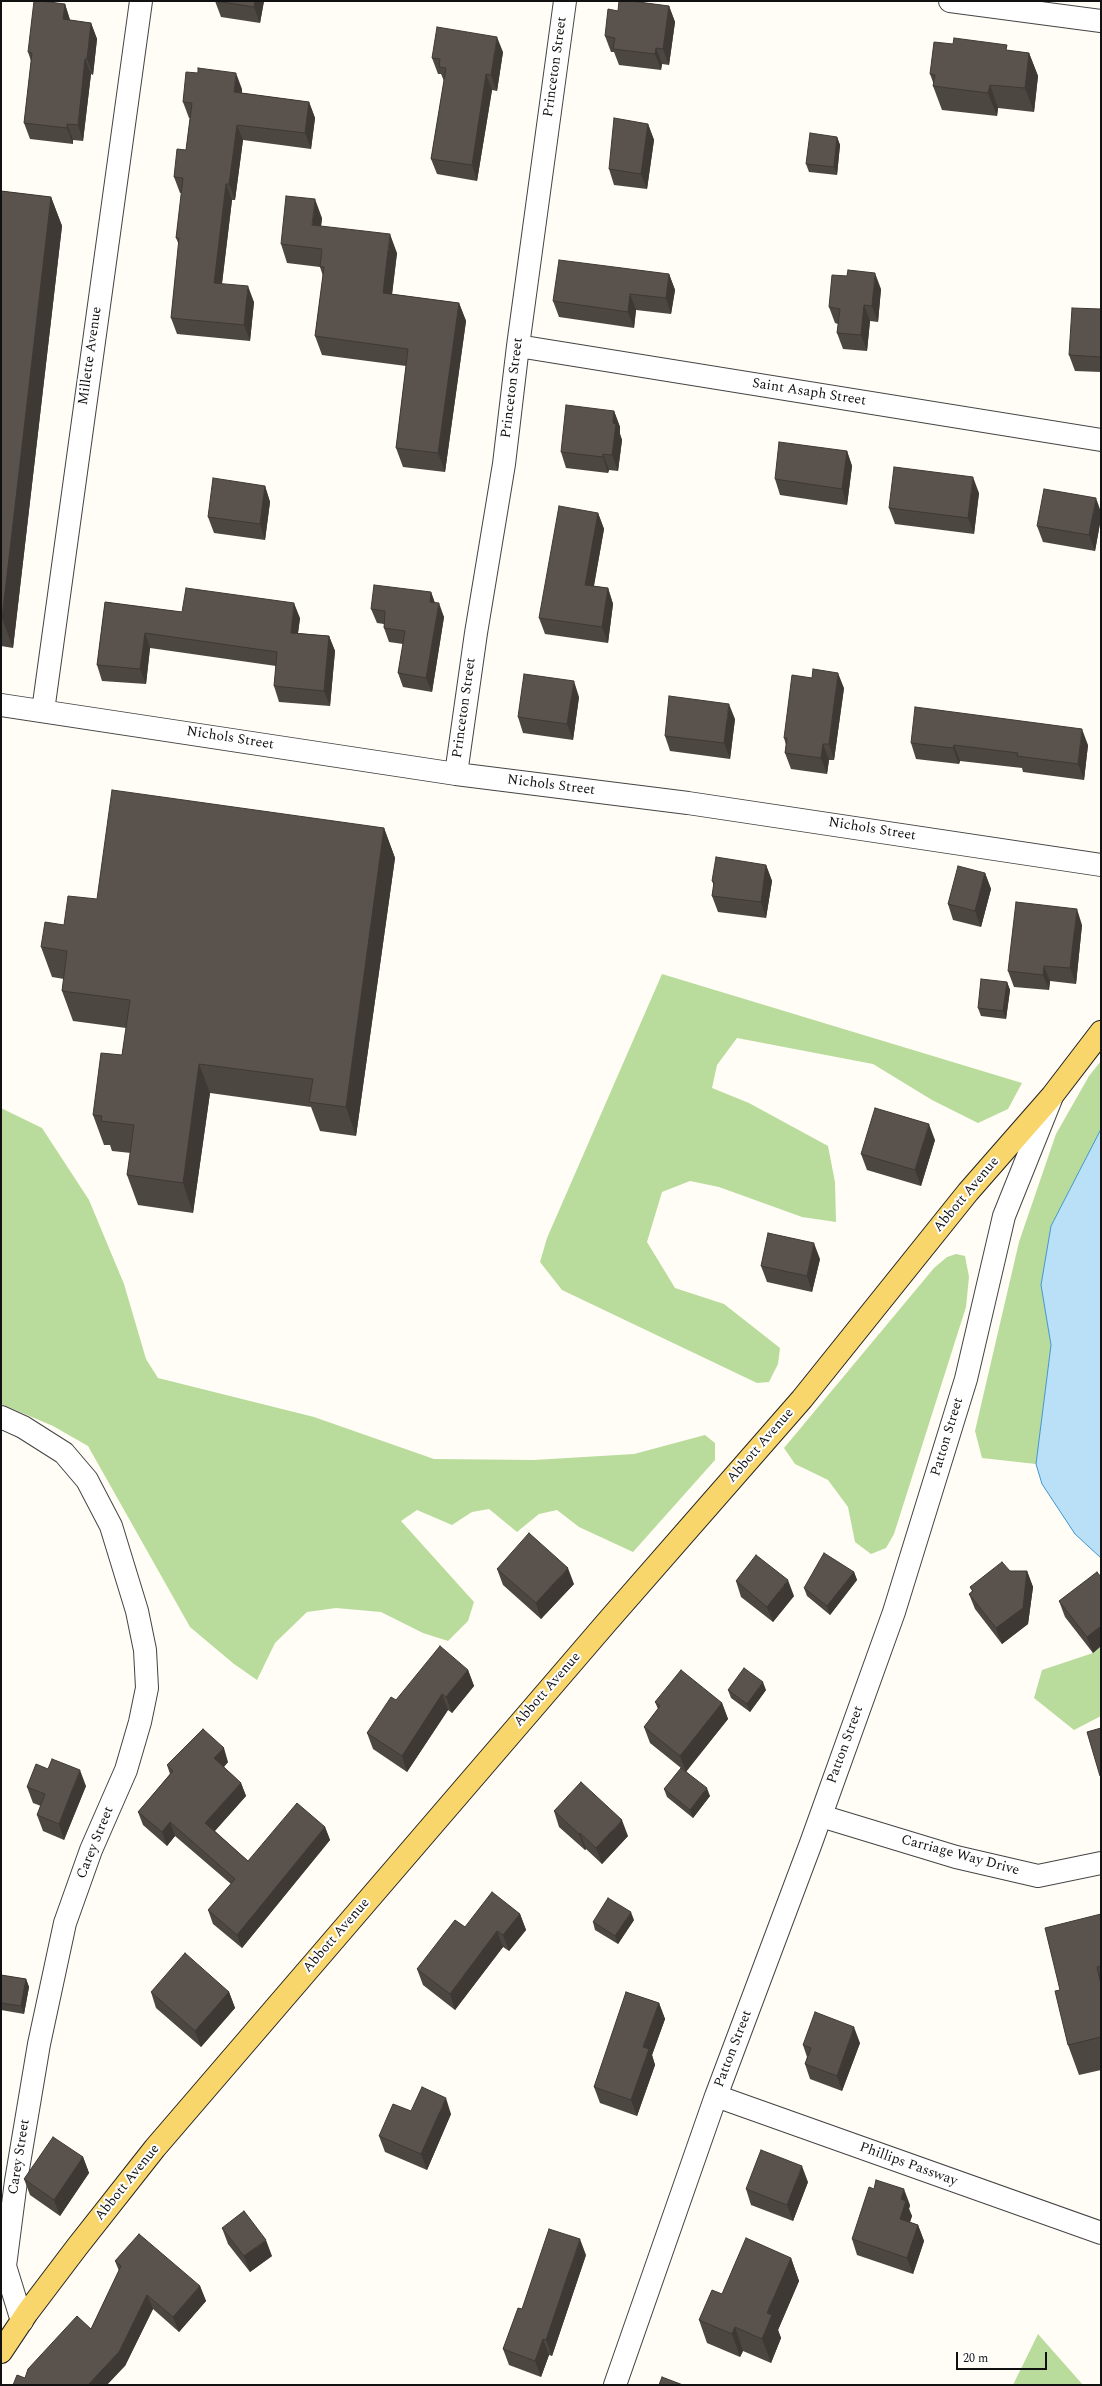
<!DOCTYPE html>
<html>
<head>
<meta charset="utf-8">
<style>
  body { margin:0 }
  #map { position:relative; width:1102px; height:2386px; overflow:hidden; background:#fffdf5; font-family:Spectral,serif }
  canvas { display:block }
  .frame { position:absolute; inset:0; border:2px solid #111; pointer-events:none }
  .scale { position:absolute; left:956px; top:2352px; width:91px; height:18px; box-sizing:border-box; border:2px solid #111; border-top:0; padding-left:5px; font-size:12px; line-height:14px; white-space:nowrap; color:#111; -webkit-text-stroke:3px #fff; paint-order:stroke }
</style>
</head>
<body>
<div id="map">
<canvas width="1102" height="2386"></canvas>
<div class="frame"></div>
<div class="scale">20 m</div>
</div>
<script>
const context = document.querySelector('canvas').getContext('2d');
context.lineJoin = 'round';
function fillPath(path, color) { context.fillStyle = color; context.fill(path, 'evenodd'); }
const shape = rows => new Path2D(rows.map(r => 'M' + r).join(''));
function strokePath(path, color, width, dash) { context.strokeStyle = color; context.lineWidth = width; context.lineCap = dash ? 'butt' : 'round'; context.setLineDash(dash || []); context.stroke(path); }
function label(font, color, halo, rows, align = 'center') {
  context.font = font + ' Spectral,serif'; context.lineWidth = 4; context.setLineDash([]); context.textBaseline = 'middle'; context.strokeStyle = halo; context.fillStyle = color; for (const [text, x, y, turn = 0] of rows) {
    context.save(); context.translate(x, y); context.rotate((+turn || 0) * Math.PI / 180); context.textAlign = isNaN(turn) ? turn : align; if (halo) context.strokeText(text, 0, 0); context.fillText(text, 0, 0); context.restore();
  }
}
const forest = shape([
  [662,974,1022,1083,1008,1109,978,1123,932,1100,873,1064,737,1038,717,1065,712,1088,749,1103,828,1146,835,1182,836,1222,802,1217,719,1187,690,1181,662,1192,647,1242,675,1288,724,1304,780,1348,778,1364,769,1382,757,1383,562,1290,540,1262,547,1238],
  [1101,1061,1101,1129,1051,1226,1041,1285,1051,1345,1036,1464,982,1458,975,1431,1019,1242,1056,1134,1089,1076],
  [1,1108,42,1128,89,1200,124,1284,146,1359,158,1378,314,1417,434,1459,534,1460,634,1454,705,1435,715,1443,715,1460,633,1552,579,1527,557,1510,539,1514,517,1532,489,1509,472,1512,452,1525,417,1510,401,1521,474,1602,468,1621,448,1641,423,1633,381,1612,336,1608,307,1612,275,1643,257,1680,234,1664,190,1627,88,1446,53,1426,1,1404],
  [956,1254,965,1256,969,1277,966,1307,894,1534,886,1548,871,1554,855,1542,848,1507,828,1480,795,1464,784,1448,934,1268,947,1257],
  [1101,1646,1101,1716,1074,1730,1034,1698,1042,1670,1093,1653],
  [1038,2334,1083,2385,1013,2385]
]);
const water = shape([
  [1101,1129,1101,1558,1075,1534,1042,1484,1036,1464,1051,1345,1041,1285,1051,1226,1101,1129]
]);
const minor = shape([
  [950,1,1101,21],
  [518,346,1101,440],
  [1,705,456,774,688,803,1101,865],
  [43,711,141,1],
  [456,774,476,633,504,464,518,346,565,1],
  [1,1417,23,1427,64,1453,87,1480,111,1526,137,1611,145,1650,147,1688,140,1722,126,1770,91,1850,65,1923,39,2044,16,2181,5,2266,22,2321],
  [821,1816,956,1857,1038,1876,1101,1863],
  [716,2096,1101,2233],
  [615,2385,716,2096,811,1843,894,1612,966,1379,1004,1216,1051,1099]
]);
const major = shape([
  [1,2352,27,2313,77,2247,155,2148,607,1622,802,1399,968,1192,1052,1096,1101,1032]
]);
const wall = shape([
  [215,1,264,1,260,23,221,17],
  [65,4,70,20,91,23,97,39,93,75,91,74,83,141,73,140,73,144,30,139,24,123,31,61,28,52],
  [669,6,675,22,669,65,662,64,661,70,619,65,614,52,611,52,605,36,618,11],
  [953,44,1029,53,1038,76,1034,112,998,108,997,116,942,110,933,86,934,85,930,74],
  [503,52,497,91,492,90,477,181,437,174,431,159,444,81,441,74,438,74,432,58],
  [242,89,242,93,309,102,315,118,311,149,243,140,235,200,232,200,222,284,254,302,250,341,177,334,171,318,179,245,176,238,182,193,180,193,174,177,186,150,190,118,189,118,183,102],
  [648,124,654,140,647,189,614,185,609,169],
  [837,137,840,145,837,175,809,172,806,164],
  [1,191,51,197,62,226,13,648,1,646],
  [322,218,321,226,397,253,392,294,459,303,466,321,445,472,403,467,396,448,406,366,322,355,315,336,323,276,320,267,287,263,281,244],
  [669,274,675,290,671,314,636,310,634,328,559,317,553,301],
  [881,289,878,322,870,321,867,351,843,349,837,333,838,324,835,323,829,307],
  [1101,309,1101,372,1075,371,1069,355],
  [614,411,620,427,620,434,622,440,618,471,609,470,608,473,566,468,561,452],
  [847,451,852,466,847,505,780,495,775,479],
  [265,486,270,502,265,540,214,533,208,517],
  [979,493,974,534,895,524,889,508],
  [1101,512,1101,518,1095,551,1043,542,1037,526],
  [598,513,604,529,594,586,608,588,613,604,608,643,545,634,539,618],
  [431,592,435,603,444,617,432,692,403,687,398,673,403,644,389,642,384,628,384,624,377,623,371,609],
  [105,602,182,612,300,618,298,633,329,636,335,651,330,706,279,702,274,686,276,666,150,648,146,684,102,681,97,665],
  [844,688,834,760,829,760,827,774,791,769,785,753,786,745,784,738],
  [579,697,573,740,523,733,518,717],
  [735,719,730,759,670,751,665,736],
  [911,743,1088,745,1084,780,1023,772,1022,768,960,761,959,764,916,759],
  [384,828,395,858,356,1136,320,1131,311,1107,210,1093,193,1213,138,1205,127,1175,131,1153,112,1151,110,1145,104,1145,93,1115,122,1055,126,1028,73,1021,62,991,64,979,52,977,41,947,64,925,97,899],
  [766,865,772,881,766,918,718,912,712,896,714,886,712,881],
  [985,873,991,889,981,927,953,920,948,904],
  [1082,925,1076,984,1050,981,1049,990,1014,987,1008,971],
  [1007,982,1010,990,1006,1019,981,1016,978,1008],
  [935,1140,921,1186,867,1170,861,1154],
  [820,1259,812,1292,767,1282,761,1266],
  [497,1569,574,1584,541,1619,503,1585],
  [1010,1571,1027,1571,1033,1587,1028,1624,1002,1644,975,1609,969,1594,972,1591,970,1587],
  [854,1572,857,1580,830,1615,807,1596,804,1588],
  [1101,1577,1101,1646,1093,1653,1065,1617,1059,1601],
  [736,1581,794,1596,773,1622,741,1597],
  [468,1670,474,1686,452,1713,448,1710,407,1772,373,1749,367,1733,396,1700],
  [728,1690,766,1690,750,1712,731,1698],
  [655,1702,722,1703,728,1719,686,1771,710,1796,693,1818,667,1797,664,1789,681,1768,650,1743,644,1727,658,1709],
  [228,1762,224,1767,241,1783,246,1796,215,1831,248,1861,325,1827,330,1840,242,1948,213,1924,208,1910,231,1884,175,1836,167,1846,143,1825,138,1812,170,1774,167,1765],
  [86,1786,64,1840,43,1831,37,1815,41,1806,33,1803,27,1787],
  [554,1811,628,1836,602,1864,586,1849,585,1850,559,1827],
  [520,1914,526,1930,509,1951,503,1947,455,2010,423,1985,417,1969,465,1927],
  [1101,1914,1101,2070,1079,2075,1068,2045,1060,1990],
  [634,1920,618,1944,595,1930,593,1922],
  [1,1975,26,1979,29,1987,24,2014,1,2010],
  [151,1992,229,1992,235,2008,201,2047,156,2008],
  [659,2003,665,2019,652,2055,655,2065,637,2116,600,2103,594,2087],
  [860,2043,842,2091,810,2079,805,2064,807,2057,803,2045],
  [411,2111,451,2114,427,2170,385,2152,379,2136],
  [83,2157,89,2173,60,2216,30,2195,24,2179],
  [808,2182,793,2221,751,2205,746,2189],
  [910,2205,909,2209,912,2216,910,2222,918,2225,924,2241,913,2274,857,2255,852,2239],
  [222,2228,272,2256,250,2272,228,2244],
  [586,2255,552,2356,549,2355,541,2377,509,2365,503,2349,522,2309],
  [791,2258,799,2281,778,2330,781,2338,771,2363,743,2351,740,2357,707,2343,699,2320],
  [115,2261,200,2286,206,2301,179,2332,153,2309,125,2366,25,2378,91,2329,119,2271]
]);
const shadedWall = shape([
  [255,1,264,1,260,23,254,7],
  [65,4,70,20,69,35,63,19],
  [669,6,675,22,669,65,663,49],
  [91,23,97,39,93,75,87,59],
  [497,37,503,52,497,91,491,75],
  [656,48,662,64,661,70,655,54],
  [1029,53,1038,76,1034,112,1025,88],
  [85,59,91,74,83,141,78,125],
  [236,73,242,89,240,108,234,92],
  [486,74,492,90,477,181,472,165],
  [990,85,998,108,997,116,988,93],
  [309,102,315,118,311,149,305,133],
  [67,124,73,140,73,144,67,128],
  [648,124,654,140,647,189,641,174],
  [237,125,243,140,235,200,229,184],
  [837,137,840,145,837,175,834,167],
  [226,184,232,200,220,299,214,283],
  [51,197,62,226,13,648,2,618],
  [315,199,322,218,319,243,312,225],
  [390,234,397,253,390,311,383,293],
  [875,273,881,289,878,322,872,306],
  [669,274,675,290,671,314,666,298],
  [248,286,254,302,250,341,244,325],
  [630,294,636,310,634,328,628,312],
  [459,303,466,321,445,472,438,453],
  [864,305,870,321,867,351,861,335],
  [614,411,620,427,620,434,622,440,618,471,612,455,613,423],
  [847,451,852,466,847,505,842,489],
  [603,454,609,470,608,473,603,457],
  [973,477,979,493,974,534,968,518],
  [265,486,270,502,265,540,260,524],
  [1096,498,1101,512,1101,518,1095,551,1089,535],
  [598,513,604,529,591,601,585,585],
  [608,588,613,604,608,643,602,627],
  [431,592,436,606,430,602],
  [294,603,300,618,296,648,291,633],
  [439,603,444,617,432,692,426,678],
  [145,633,150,648,146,684,140,669],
  [329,636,335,651,330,706,324,691],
  [838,673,844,688,834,760,829,744],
  [574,681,579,697,573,740,567,724],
  [729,704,735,719,730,759,724,743],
  [1082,729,1088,745,1084,780,1078,764],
  [823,744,829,760,827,774,821,758],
  [954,745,960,761,959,764,953,748],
  [384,828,395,858,356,1136,346,1107],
  [766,865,772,881,766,918,761,902],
  [985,873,991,889,981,927,975,911],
  [1077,909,1082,925,1076,984,1070,968],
  [1044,966,1050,981,1049,990,1043,975],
  [1007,982,1010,990,1006,1019,1003,1011],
  [199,1064,210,1093,193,1213,183,1183],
  [929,1124,935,1140,921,1186,915,1170],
  [814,1243,820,1259,812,1292,807,1276],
  [568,1568,574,1584,541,1619,536,1603],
  [1027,1571,1033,1587,1028,1624,1002,1644,996,1628],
  [854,1572,857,1580,830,1615,827,1606],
  [788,1580,794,1596,773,1622,767,1607],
  [1101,1626,1101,1646,1093,1653,1087,1637],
  [468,1670,474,1686,452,1713,446,1697],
  [763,1682,766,1690,750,1712,747,1704],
  [442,1694,448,1710,407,1772,402,1756],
  [722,1703,728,1719,686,1772,680,1756],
  [224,1748,228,1762,219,1772,214,1758],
  [80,1770,86,1786,64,1840,59,1824],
  [241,1783,246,1796,210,1836,205,1823],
  [707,1788,710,1796,693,1818,690,1810],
  [622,1820,628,1836,602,1864,596,1848],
  [170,1822,175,1836,167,1846,162,1832],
  [325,1827,330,1840,242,1948,237,1935],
  [580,1833,586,1849,585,1850,579,1834],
  [631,1912,634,1920,618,1944,615,1936],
  [520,1914,526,1930,509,1951,503,1935],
  [497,1931,503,1947,455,2010,450,1994],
  [1097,1967,1101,1978,1101,1984],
  [26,1979,29,1987,24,2014,21,2006],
  [229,1992,235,2008,201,2047,195,2031],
  [659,2003,665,2019,652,2055,655,2065,637,2116,631,2100,643,2047],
  [854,2027,860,2043,842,2091,837,2076],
  [446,2098,451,2114,427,2170,421,2154],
  [83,2157,89,2173,60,2216,54,2200],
  [802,2166,808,2182,793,2221,787,2205],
  [904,2189,910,2205,909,2209,912,2216,906,2234,900,2219,901,2199],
  [918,2225,924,2241,913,2274,907,2258],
  [580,2239,586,2255,552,2356,546,2340],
  [266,2240,272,2256,250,2272,244,2256],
  [791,2258,799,2281,778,2330,781,2338,771,2363,762,2339,767,2313],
  [200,2286,206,2301,179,2332,173,2317],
  [147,2295,153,2309,125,2366,107,2385,88,2385],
  [735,2327,743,2351,740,2357,732,2334],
  [543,2339,549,2355,541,2377,535,2361]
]);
const building = shape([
  [34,1,41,1,65,4,63,19,91,23,87,59,85,59,78,125,67,124,67,128,24,123,32,53,28,52,34,1],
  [215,1,255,1,254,7,215,1],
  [619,1,631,1,669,6,663,49,656,48,655,54,613,49,615,38,605,36,608,9,618,11,619,1],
  [437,27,497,37,491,75,486,74,472,165,431,159,446,68,439,67,440,59,432,58,437,27],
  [954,38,1007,45,1006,50,1029,53,1025,88,990,85,988,93,933,86,935,75,930,74,934,42,953,44,954,38],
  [198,68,236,73,234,92,309,102,305,133,237,125,229,184,226,184,214,283,248,286,244,325,171,318,179,238,176,238,183,178,174,177,177,149,186,150,192,103,183,102,186,72,198,73,198,68],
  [614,118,648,124,641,174,609,169,614,118],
  [810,133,837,137,834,167,806,164,810,133],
  [1,191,51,197,2,618,1,618,1,191],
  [286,196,315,199,312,225,390,234,383,293,459,303,438,453,396,448,408,349,315,336,324,267,320,267,322,249,281,244,286,196],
  [559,260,669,274,666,298,630,294,628,312,553,301,559,260],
  [848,270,875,273,872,306,864,305,861,335,837,333,840,309,829,307,832,275,847,276,848,270],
  [1072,308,1101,309,1101,357,1069,355,1072,308],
  [566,405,614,411,613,423,616,424,612,455,603,454,603,457,561,452,566,405],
  [779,442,847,451,842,489,775,479,779,442],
  [894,467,973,477,968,518,889,508,894,467],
  [213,478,265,486,260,524,208,517,213,478],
  [1044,489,1096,498,1089,535,1037,526,1044,489],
  [559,506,598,513,585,585,608,588,602,627,539,618,559,506],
  [374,585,431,592,430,602,439,603,426,678,398,673,405,631,384,628,385,611,371,609,374,585],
  [186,588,294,603,291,633,329,636,324,691,274,686,277,652,145,633,140,669,97,665,105,602,182,612,186,588],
  [813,669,838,673,829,744,823,744,821,758,785,753,787,738,784,738,792,675,812,678,813,669],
  [524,674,574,681,567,724,518,717,524,674],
  [669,696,729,704,724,743,665,736,669,696],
  [915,707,1082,729,1078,764,1017,756,1018,753,954,745,953,748,911,743,915,707],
  [112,790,384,828,346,1107,309,1102,313,1079,199,1064,183,1183,127,1175,134,1125,101,1121,102,1116,93,1115,101,1053,122,1055,130,1000,62,991,67,951,41,947,45,922,64,925,68,896,97,899,112,790],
  [716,857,766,865,761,902,712,896,714,882,712,881,716,857],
  [958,866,985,873,975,911,948,904,958,866],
  [1016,902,1077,909,1070,968,1044,966,1043,975,1008,971,1016,902],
  [981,979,1007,982,1003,1011,978,1008,981,979],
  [875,1108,929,1124,915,1170,861,1154,875,1108],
  [768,1233,814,1243,807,1276,761,1266,768,1233],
  [529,1533,568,1568,536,1603,497,1569,529,1533],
  [824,1553,854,1572,827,1606,804,1588,824,1553],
  [756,1555,788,1580,767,1607,736,1581,756,1555],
  [1002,1562,1010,1571,1027,1571,1023,1608,996,1628,969,1594,973,1591,970,1587,1002,1562],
  [1097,1572,1101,1577,1101,1626,1087,1637,1059,1601,1097,1572],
  [440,1646,468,1670,446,1697,442,1694,402,1756,367,1733,391,1697,396,1700,440,1646],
  [744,1668,763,1682,747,1704,728,1690,744,1668],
  [681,1670,722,1703,680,1756,644,1727,660,1706,655,1702,681,1670],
  [1101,1728,1101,1776,1100,1776,1087,1732,1101,1728],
  [203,1729,224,1748,214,1758,241,1783,205,1823,248,1861,297,1803,325,1827,237,1935,208,1910,235,1879,170,1822,162,1832,138,1812,173,1771,167,1765,203,1729],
  [52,1759,80,1770,59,1824,37,1815,45,1794,27,1787,36,1764,48,1769,52,1759],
  [681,1768,707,1788,690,1810,664,1789,681,1768],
  [581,1782,622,1820,596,1848,580,1833,579,1834,554,1811,581,1782],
  [492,1892,520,1914,503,1935,497,1931,450,1994,417,1969,455,1920,465,1927,492,1892],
  [608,1898,631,1912,615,1936,593,1922,608,1898],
  [1101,1914,1101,1966,1097,1967,1101,1984,1101,2037,1068,2045,1055,1991,1060,1990,1045,1928,1101,1914],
  [185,1953,229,1992,195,2031,151,1992,185,1953],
  [1,1975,26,1979,21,2006,1,2003,1,1975],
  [626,1992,659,2003,643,2047,649,2049,631,2100,594,2087,626,1992],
  [815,2012,854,2027,837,2076,805,2064,811,2048,803,2045,815,2012],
  [422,2087,446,2098,421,2154,379,2136,393,2104,411,2111,422,2087],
  [53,2137,83,2157,54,2200,24,2179,53,2137],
  [761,2150,802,2166,787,2205,746,2189,761,2150],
  [876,2180,904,2189,901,2199,906,2201,900,2219,918,2225,907,2258,852,2239,869,2187,874,2189,876,2180],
  [244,2211,266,2240,244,2256,222,2228,244,2211],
  [549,2229,580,2239,546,2340,543,2339,535,2361,503,2349,518,2308,522,2309,549,2229],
  [139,2234,200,2286,173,2317,147,2295,119,2352,88,2385,13,2385,17,2375,25,2378,28,2369,77,2316,91,2329,121,2266,115,2261,139,2234],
  [746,2238,791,2258,767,2313,772,2315,762,2339,735,2327,732,2334,699,2320,712,2290,722,2294,746,2238],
  [662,2377,683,2385,659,2385,662,2377]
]);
const streetNames = [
  ["Princeton Street",556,67,-82],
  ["Millette Avenue",91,356,-82],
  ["Princeton Street",513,388,-83],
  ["Saint Asaph Street",809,393,9],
  ["Princeton Street",465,708,-82],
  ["Nichols Street",230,739,9],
  ["Nichols Street",551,786,7],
  ["Nichols Street",872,830,9],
  ["Abbott Avenue",967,1195,-50],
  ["Patton Street",948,1437,-73],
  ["Abbott Avenue",761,1446,-49],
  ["Abbott Avenue",548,1690,-49],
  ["Patton Street",846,1745,-70],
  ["Carey Street",96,1843,-68],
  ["Carriage Way Drive",960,1856,15],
  ["Abbott Avenue",337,1936,-49],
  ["Patton Street",734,2049,-69],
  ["Carey Street",20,2157,-81],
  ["Phillips Passway",908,2165,20],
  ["Abbott Avenue",128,2183,-51]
];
fillPath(forest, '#b9dc9c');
fillPath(water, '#b9e0f7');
strokePath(water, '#3f96cf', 1);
strokePath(minor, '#444', 24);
strokePath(major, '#222', 24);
strokePath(minor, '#fff', 22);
strokePath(major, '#f9d66b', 22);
fillPath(wall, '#4d4742');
fillPath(shadedWall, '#3f3936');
fillPath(building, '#5a524d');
strokePath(building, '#3f3936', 1);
label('14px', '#111', '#fff', streetNames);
</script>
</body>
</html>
